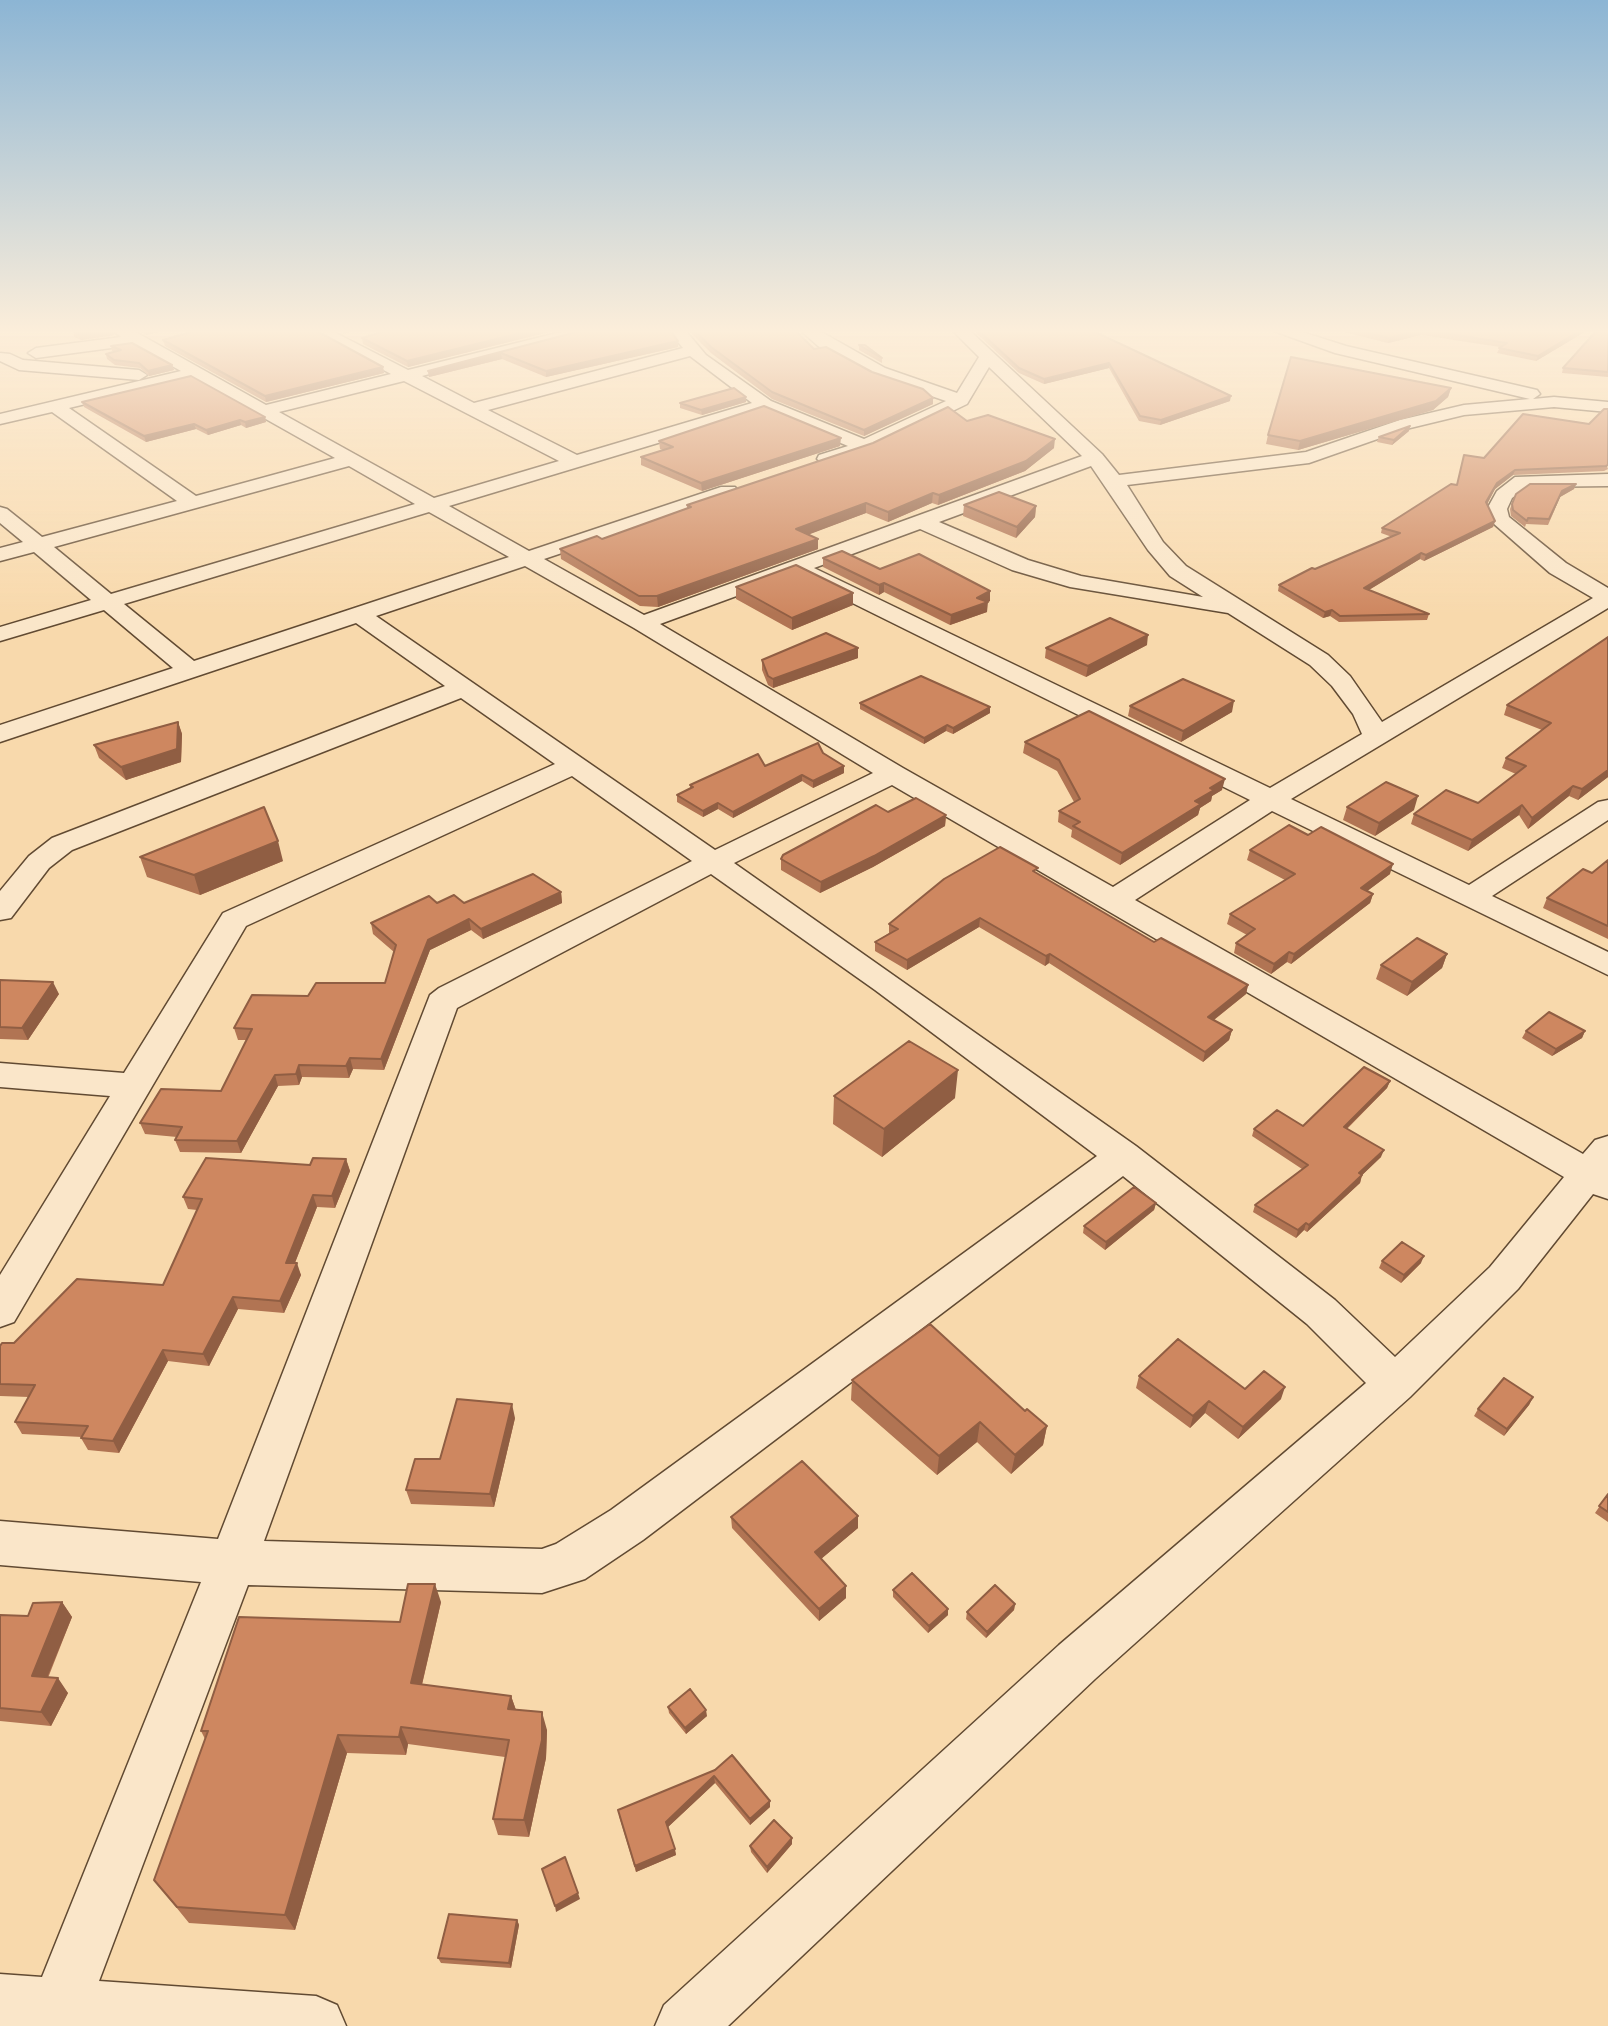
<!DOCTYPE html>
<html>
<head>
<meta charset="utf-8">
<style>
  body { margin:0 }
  canvas { display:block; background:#f8d9ac }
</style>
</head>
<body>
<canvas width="1608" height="2026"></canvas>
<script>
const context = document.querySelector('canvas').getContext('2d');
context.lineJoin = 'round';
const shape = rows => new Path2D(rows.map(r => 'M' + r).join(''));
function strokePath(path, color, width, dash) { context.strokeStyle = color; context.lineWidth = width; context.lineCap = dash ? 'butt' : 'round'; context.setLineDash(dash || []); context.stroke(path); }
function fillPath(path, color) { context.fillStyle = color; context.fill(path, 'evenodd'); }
const street = shape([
  [112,330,132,330,266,405,391,374,310,330,330,330,408,370,569,330,597,330,422,376,474,403,683,348,668,330,685,330,706,355,771,401,864,439,946,401,873,376,818,346,800,330,818,330,885,368,957,393,979,357,952,330,969,330,1102,454,1119,475,1306,452,1400,420,1464,405,1530,399,1335,353,1271,330,1296,330,1346,346,1537,390,1540,394,1533,399,1554,397,1608,402,1608,412,1554,407,1464,415,1406,429,1309,463,1127,485,1163,542,1186,566,1328,655,1350,676,1382,722,1593,598,1550,573,1493,523,1487,509,1497,491,1515,477,1608,474,1608,486,1527,487,1512,498,1507,509,1509,517,1566,563,1608,588,1608,608,1291,799,1469,885,1598,802,1608,800,1608,820,1492,896,1608,952,1608,975,1272,811,1135,900,1583,1154,1595,1140,1608,1136,1608,1199,1593,1194,1518,1289,1410,1397,1095,1679,728,2026,655,2026,664,2005,1059,1645,1366,1383,1307,1324,1123,1176,643,1540,585,1579,542,1593,248,1585,99,1981,316,1996,337,2005,346,2026,0,2026,0,1974,42,1977,201,1582,0,1565,0,1521,218,1539,430,995,439,988,692,861,572,776,246,926,14,1322,0,1327,0,1275,110,1096,0,1087,0,1063,124,1073,223,913,555,764,461,698,72,850,49,868,11,918,0,920,0,891,29,856,52,838,445,686,356,623,0,742,0,725,173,668,104,610,0,641,0,627,91,600,34,552,0,561,0,548,23,542,0,523,0,507,7,509,42,537,177,501,52,412,0,424,0,414,181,371,134,345,36,358,28,353,36,348,121,337,112,330],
  [690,356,752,403,577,455,488,410,690,356],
  [989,367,1082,456,644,615,544,559,735,495,738,491,735,487,721,487,529,551,449,506,764,411,848,446,819,455,817,459,826,465,833,463,872,450,967,404,989,367],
  [193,378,335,458,196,496,69,408,193,378],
  [404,381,559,461,434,498,279,412,404,381],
  [349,466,415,504,111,594,54,547,349,466],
  [1091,466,1148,550,1170,576,1203,597,1081,576,1028,560,939,522,1091,466],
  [429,512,509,557,194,661,124,604,429,512],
  [920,529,1012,570,1070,587,1228,613,1310,665,1332,686,1353,714,1362,734,1270,788,814,568,920,529],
  [525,566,634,628,873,773,715,850,376,616,525,566],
  [802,572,804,579,1250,800,1113,887,903,768,660,624,802,572],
  [892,785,1564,1177,1490,1267,1395,1357,1335,1300,1136,1146,734,863,892,785],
  [711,874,875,990,1097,1156,611,1510,556,1544,542,1549,264,1541,457,1008,711,874],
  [0,353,10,354,23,360,139,370,147,375,139,380,19,370,0,361,0,353]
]);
const wall = shape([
  [77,330,113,330,114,335,81,340,74,337,73,331],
  [137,330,168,330,146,335],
  [388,330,557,330,408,367,363,344,362,338],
  [583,330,678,341,678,347,546,377,502,359,429,377,428,371],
  [688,330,795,330,814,349,933,398,933,404,864,436,772,399,711,353],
  [973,330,1091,330,1230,401,1160,425,1139,421,1109,368,1044,384,1019,373],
  [1335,330,1588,330,1536,361,1497,353,1500,347,1421,335,1388,343],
  [1608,330,1608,377,1562,373,1563,368],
  [163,340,383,367,384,373,266,402,165,346],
  [859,345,882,358,882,363,859,350],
  [111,346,172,365,174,370,149,376,140,368,115,365,107,359,106,354,115,351,112,351],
  [1451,388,1448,397,1433,410,1298,450,1266,444,1268,435],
  [82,402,265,417,266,422,246,428,241,425,208,435,196,429,146,442,84,407],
  [746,402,702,415,680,408,680,403],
  [967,421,1054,448,1025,471,938,505,932,503,888,522,866,513,809,534,818,539,818,549,658,607,640,606,561,559,560,549,602,539,687,508,687,505],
  [1589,424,1608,469,1604,471,1513,475,1495,489,1487,504,1495,521,1493,527,1424,561,1420,559,1369,590,1429,614,1427,620,1339,622,1330,616,1323,618,1278,591,1279,585,1392,537,1381,533,1382,528,1456,485,1484,458],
  [1409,431,1392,445,1377,442,1379,437],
  [659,441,840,446,702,491,641,465,641,457,663,450,660,449],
  [1576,484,1574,489,1560,497,1548,525,1526,524,1525,527,1511,516,1510,509,1512,504],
  [964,505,1036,506,1035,517,1016,538,963,516],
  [823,558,880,569,990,601,987,602,987,612,950,625,884,592,879,595,823,567],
  [736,587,853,605,792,630,736,599],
  [1608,637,1608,777,1578,800,1569,796,1528,829,1519,815,1468,851,1411,824,1414,814,1478,803,1516,774,1502,768,1506,758,1542,730,1504,715,1507,705],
  [1147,645,1086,677,1045,658,1046,648],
  [858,648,858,658,773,688,768,685,762,670,762,660],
  [860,703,990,707,990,713,953,734,946,731,924,744,860,709],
  [1130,706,1232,712,1181,742,1128,716],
  [178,722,182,734,181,762,126,780,99,758,94,745],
  [1025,742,1222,790,1212,796,1211,801,1200,808,1198,815,1120,865,1071,837,1072,830,1058,822,1059,811,1074,802,1057,771,1023,753],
  [823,753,844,773,813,788,802,781,733,818,718,809,703,817,677,802,677,795,690,789,690,785],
  [1347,807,1414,810,1375,836,1343,820],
  [888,812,946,815,945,826,873,867,820,893,781,870,781,859],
  [1250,850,1390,874,1367,891,1373,894,1370,903,1291,964,1287,962,1271,974,1234,953,1236,943,1247,935,1227,924,1230,914,1285,880,1247,860],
  [140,857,283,861,200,895,147,877],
  [1608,860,1608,939,1543,908,1547,898,1592,873],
  [1038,874,1154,942,1248,985,1246,994,1214,1020,1232,1030,1229,1040,1203,1062,1049,963,1045,966,979,927,907,970,875,951,875,942,889,933,889,924],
  [561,892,562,903,483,939,471,930,430,950,384,1070,353,1069,349,1078,302,1077,299,1085,278,1086,241,1153,180,1152,175,1140,177,1137,145,1134,140,1123,221,1091,247,1040,238,1040,234,1028,308,996,385,983,394,952,373,934,371,923,437,903,464,903],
  [1447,954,1442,968,1407,996,1376,979,1381,965],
  [0,980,59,994,28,1040,0,1039],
  [1526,1031,1585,1031,1582,1038,1552,1056,1522,1038],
  [1390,1081,1387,1088,1347,1129,1381,1157,1362,1175,1360,1183,1307,1232,1304,1230,1296,1238,1253,1212,1255,1205,1302,1169,1252,1136,1254,1129,1303,1126],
  [834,1096,955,1098,882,1157,833,1124],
  [346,1159,350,1171,335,1208,317,1207,295,1263,301,1275,284,1313,238,1309,209,1366,168,1361,119,1453,88,1450,81,1438,82,1437,22,1434,15,1422,29,1397,0,1396,0,1346,14,1343,163,1285,197,1210,188,1209,183,1197,310,1165],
  [1156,1203,1154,1210,1105,1250,1083,1233,1084,1226],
  [1382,1261,1421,1263,1401,1283,1379,1268],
  [1139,1376,1245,1389,1281,1399,1238,1439,1205,1413,1190,1428,1136,1388],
  [852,1380,1025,1411,1047,1426,1043,1445,1011,1474,977,1442,937,1475,851,1400],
  [1533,1397,1529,1405,1504,1436,1474,1416,1478,1409],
  [515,1418,494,1507,411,1504,406,1490,440,1459],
  [1608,1494,1608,1522,1595,1513],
  [858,1516,858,1528,821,1559,846,1598,819,1621,732,1528,731,1517],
  [893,1590,948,1615,928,1633,893,1597],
  [62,1602,72,1617,48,1678,68,1693,51,1726,0,1721,0,1615,28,1616],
  [441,1602,422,1685,511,1696,516,1710,547,1730,546,1758,529,1837,498,1835,493,1819,505,1757,408,1744,406,1755,347,1753,295,1930,189,1923,154,1880,205,1739,201,1731,400,1622],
  [1015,1604,1014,1610,986,1638,966,1619,967,1612],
  [668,1707,707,1716,686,1734,669,1713],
  [715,1770,770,1801,770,1807,750,1825,715,1783,668,1827,676,1855,636,1872,619,1816],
  [792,1844,767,1873,751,1852,750,1846],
  [517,1920,519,1925,511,1968,441,1963,438,1958]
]);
const shadedWall = shape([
  [106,330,113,330,114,335,81,340,79,334],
  [145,330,168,330,146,335],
  [343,330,359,330,343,334],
  [533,330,557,330,408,367,407,361],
  [1422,330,1421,335,1388,343,1389,338],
  [1581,330,1588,330,1536,361,1538,356],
  [678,341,678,347,546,377,546,371],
  [501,353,502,359,429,377,428,371],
  [1109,363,1109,368,1044,384,1044,379],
  [172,365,174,370,149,376,148,371],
  [383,367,384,373,266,402,265,396],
  [1451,388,1448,397,1433,410,1298,450,1300,441],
  [1231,396,1230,401,1160,425,1161,420],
  [746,397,746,402,702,415,701,410],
  [933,398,933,404,864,436,864,430],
  [265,417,266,422,246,428,245,422],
  [240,420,241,425,208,435,206,430],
  [194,424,196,429,146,442,144,436],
  [1410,426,1409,431,1392,445,1394,440],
  [841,438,840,446,702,491,701,483],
  [1055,439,1054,448,1025,471,938,505,939,495],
  [1515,470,1513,475,1495,489,1485,508,1486,502,1497,483],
  [1576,484,1574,489,1560,497,1548,525,1562,491],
  [933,493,932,503,888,522,888,512],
  [866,503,866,513,797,539,796,529],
  [1036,506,1035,517,1016,538,1017,527],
  [1495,521,1493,527,1424,561,1426,555],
  [818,539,818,549,658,607,657,596],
  [1421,553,1420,559,1362,594,1364,588],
  [884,583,884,592,879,595,879,585],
  [990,591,990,601,981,605,988,602,987,612,950,625,951,615,977,598],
  [853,593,853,605,792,630,792,618],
  [1332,610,1330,616,1323,618,1325,612],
  [1148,635,1147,645,1086,677,1088,666],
  [858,648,858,658,773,688,773,679],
  [1234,701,1232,712,1181,742,1183,731],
  [990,707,990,713,953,734,953,728],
  [178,722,182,734,181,762,126,780,121,767],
  [947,725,946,731,924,744,924,738],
  [844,766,844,773,813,788,813,781],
  [1608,770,1608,777,1578,800,1582,789],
  [802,775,802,781,733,818,733,812],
  [1225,779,1222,790,1212,796,1211,801,1200,808,1198,815,1120,865,1122,853,1195,801,1210,788],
  [1573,786,1569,796,1528,829,1532,818],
  [1418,796,1414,810,1375,836,1379,823],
  [718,803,718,809,703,817,703,811],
  [1522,805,1519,815,1468,851,1472,840],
  [946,815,945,826,873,867,820,893,821,882],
  [278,841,283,861,200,895,194,875],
  [1393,864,1390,874,1358,898,1361,888],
  [561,892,562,903,483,939,481,929],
  [1373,894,1370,903,1291,964,1294,954],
  [980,918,979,927,907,970,907,960],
  [469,919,471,930,430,950,384,1070,381,1059,428,940],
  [1289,952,1287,962,1271,974,1274,964],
  [1050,954,1049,963,1045,966,1046,956],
  [1447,954,1442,968,1407,996,1412,982],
  [53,982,59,994,28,1040,22,1028],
  [1248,985,1246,994,1206,1026,1208,1017],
  [1232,1030,1229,1040,1203,1062,1205,1052],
  [1585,1031,1582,1038,1552,1056,1556,1049],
  [350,1058,353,1069,349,1078,346,1066],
  [299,1065,302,1077,299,1085,296,1074],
  [958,1070,955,1098,882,1157,884,1129],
  [275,1075,278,1086,241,1153,237,1141],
  [1390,1081,1387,1088,1341,1134,1344,1127],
  [1384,1150,1381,1157,1357,1180,1359,1173],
  [346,1159,350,1171,335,1208,332,1196],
  [1362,1175,1360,1183,1307,1232,1309,1225],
  [313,1195,317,1207,290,1275,286,1263],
  [1156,1203,1154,1210,1105,1250,1106,1242],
  [1306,1223,1304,1230,1296,1238,1298,1230],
  [1424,1256,1421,1263,1401,1283,1404,1275],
  [297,1263,301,1275,284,1313,280,1301],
  [233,1297,238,1309,209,1366,203,1354],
  [163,1350,168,1361,119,1453,113,1441],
  [1285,1387,1281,1399,1238,1439,1243,1427],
  [1533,1397,1529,1405,1504,1436,1507,1429],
  [1209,1401,1205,1413,1190,1428,1193,1416],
  [512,1404,515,1418,494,1507,490,1494],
  [980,1422,977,1442,937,1475,939,1456],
  [1047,1426,1043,1445,1011,1474,1015,1455],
  [858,1516,858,1528,815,1564,815,1552],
  [435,1584,441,1602,418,1701,411,1683],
  [846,1586,846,1598,819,1621,819,1609],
  [62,1602,72,1617,42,1690,32,1676],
  [1015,1604,1014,1610,986,1638,987,1632],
  [948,1609,948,1615,928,1633,929,1626],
  [58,1678,68,1693,51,1726,41,1712],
  [511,1696,517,1713,508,1709],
  [706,1710,707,1716,686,1734,685,1728],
  [542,1712,547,1730,546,1758,529,1837,524,1820],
  [401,1727,408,1744,406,1755,399,1737],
  [338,1735,347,1753,295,1930,285,1915],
  [714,1776,715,1783,667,1828,666,1822],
  [770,1801,770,1807,750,1825,750,1819],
  [792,1838,792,1844,767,1873,767,1867],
  [675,1849,676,1855,636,1872,635,1866],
  [578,1893,580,1899,556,1912,555,1906],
  [517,1920,519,1925,511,1968,509,1963]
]);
const building = shape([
  [77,330,106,330,79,334,73,331,77,330],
  [198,330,315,330,383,367,265,396,163,340,198,330],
  [388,330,533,330,407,361,362,338,388,330],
  [584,330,670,330,678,341,546,371,501,353,428,371,584,330],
  [694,330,795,330,814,349,826,347,872,372,923,389,933,398,864,430,772,392,711,347,694,330],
  [978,330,1091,330,1231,396,1161,420,1140,416,1109,363,1044,379,1019,368,978,330],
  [1356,330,1421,330,1389,338,1356,330],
  [1424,330,1581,330,1538,356,1499,348,1507,343,1424,330],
  [1597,330,1608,330,1608,372,1563,368,1597,330],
  [132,343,172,365,148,371,139,363,114,360,106,354,121,350,111,346,132,343],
  [859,345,865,345,882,358,859,345],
  [1291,357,1451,388,1436,401,1300,441,1268,435,1291,357],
  [191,376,265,417,245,422,240,420,206,430,194,424,144,436,82,402,191,376],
  [734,388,746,397,701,410,680,403,734,388],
  [764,406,841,438,701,483,641,457,673,447,659,441,764,406],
  [948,407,967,421,988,415,1055,439,1026,461,939,495,933,493,888,512,866,503,796,529,818,539,657,596,639,596,560,549,597,536,602,539,691,507,687,505,873,443,948,407],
  [1604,409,1608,409,1608,465,1606,466,1515,470,1497,483,1486,502,1495,521,1426,555,1421,553,1364,588,1429,614,1340,616,1332,610,1325,612,1279,585,1312,568,1315,569,1400,533,1382,528,1451,484,1457,485,1464,455,1484,458,1523,414,1589,424,1604,409],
  [1410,426,1394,440,1379,437,1410,426],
  [1530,484,1576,484,1562,491,1549,519,1528,518,1527,521,1513,510,1512,504,1516,494,1530,484],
  [999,492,1036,506,1017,527,964,505,999,492],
  [842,551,880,569,919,554,990,591,977,598,988,602,951,615,884,583,879,585,823,558,842,551],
  [796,565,853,593,792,618,736,587,796,565],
  [1110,618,1148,635,1088,666,1046,648,1110,618],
  [826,633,858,648,773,679,768,676,762,660,826,633],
  [1608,637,1608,770,1582,789,1573,786,1532,818,1522,805,1472,840,1414,814,1446,790,1478,803,1526,766,1506,758,1551,723,1507,705,1608,637],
  [921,676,990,707,953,728,947,725,924,738,860,703,921,676],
  [1183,679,1234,701,1183,731,1130,706,1183,679],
  [1089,711,1225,779,1210,788,1214,790,1195,801,1201,804,1122,853,1073,826,1080,822,1059,811,1080,799,1059,760,1025,742,1089,711],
  [178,722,177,749,121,767,94,745,178,722],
  [818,743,823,753,844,766,813,781,802,775,733,812,718,803,703,811,677,795,693,787,690,785,758,754,765,766,818,743],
  [1386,782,1418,796,1379,823,1347,807,1386,782],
  [916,798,946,815,874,856,821,882,781,859,783,855,876,805,888,812,916,798],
  [264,807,278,841,194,875,140,857,264,807],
  [1289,825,1308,835,1321,827,1393,864,1361,888,1373,894,1294,954,1289,952,1274,964,1236,943,1255,929,1230,914,1295,874,1250,850,1289,825],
  [1000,847,1038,868,1033,871,1154,942,1161,938,1248,985,1208,1017,1232,1030,1205,1052,1050,954,1046,956,980,918,907,960,875,942,898,929,889,924,944,879,1000,847],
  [1608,860,1608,926,1547,898,1583,869,1592,873,1608,860],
  [533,874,561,892,481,929,469,919,428,940,381,1059,350,1058,346,1066,299,1065,296,1074,275,1075,237,1141,175,1140,182,1127,140,1123,161,1089,221,1091,252,1029,234,1028,252,995,308,996,316,983,385,983,396,945,371,923,429,896,437,903,454,895,464,903,533,874],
  [1417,938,1447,954,1412,982,1381,965,1417,938],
  [0,980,53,982,22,1028,0,1027,0,980],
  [1549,1012,1585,1031,1556,1049,1526,1031,1549,1012],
  [909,1041,958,1070,884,1129,834,1096,909,1041],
  [1364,1067,1390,1081,1344,1127,1384,1150,1359,1173,1362,1175,1309,1225,1306,1223,1298,1230,1255,1205,1308,1165,1254,1129,1277,1110,1303,1126,1364,1067],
  [206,1158,310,1165,313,1158,346,1159,332,1196,313,1195,286,1263,297,1263,280,1301,233,1297,203,1354,163,1350,113,1441,81,1438,88,1426,15,1422,35,1385,0,1384,0,1346,2,1343,14,1343,77,1279,163,1285,202,1199,183,1197,206,1158],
  [1134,1187,1156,1203,1106,1242,1084,1226,1134,1187],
  [1402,1242,1424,1256,1404,1275,1382,1261,1402,1242],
  [930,1324,1025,1411,1027,1409,1047,1426,1015,1455,980,1422,939,1456,852,1380,930,1324],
  [1178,1339,1245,1389,1264,1371,1285,1387,1243,1427,1209,1401,1193,1416,1139,1376,1178,1339],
  [1504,1378,1533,1397,1507,1429,1478,1409,1504,1378],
  [457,1399,512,1404,490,1494,406,1490,415,1459,440,1459,457,1399],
  [802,1461,858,1516,815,1552,846,1586,819,1609,731,1517,802,1461],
  [1608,1494,1608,1512,1599,1506,1608,1494],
  [912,1573,948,1609,929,1626,893,1590,912,1573],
  [408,1584,435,1584,411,1683,511,1696,508,1709,542,1712,542,1740,524,1820,493,1819,509,1740,401,1727,399,1737,338,1735,285,1915,177,1907,154,1880,208,1731,201,1731,239,1617,400,1622,408,1584],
  [995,1585,1015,1604,987,1632,967,1612,995,1585],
  [62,1602,32,1676,58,1678,41,1712,0,1708,0,1615,28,1616,33,1603,62,1602],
  [690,1689,706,1710,685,1728,668,1707,690,1689],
  [732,1755,770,1801,750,1819,714,1776,666,1822,675,1849,635,1866,618,1810,715,1770,732,1755],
  [774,1820,792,1838,767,1867,750,1846,774,1820],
  [565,1857,578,1893,555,1906,542,1869,565,1857],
  [449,1914,517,1920,509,1963,438,1958,449,1914]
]);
strokePath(street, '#614a32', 3);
fillPath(street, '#fae6c9');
fillPath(wall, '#b17453');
fillPath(shadedWall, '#905e43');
fillPath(building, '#ce8760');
strokePath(building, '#905e43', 2);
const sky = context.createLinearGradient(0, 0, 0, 614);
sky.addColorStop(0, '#8cb5d4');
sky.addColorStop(0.54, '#fceeda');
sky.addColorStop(1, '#fceeda00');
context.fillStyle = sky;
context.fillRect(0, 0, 1608, 614);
</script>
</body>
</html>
